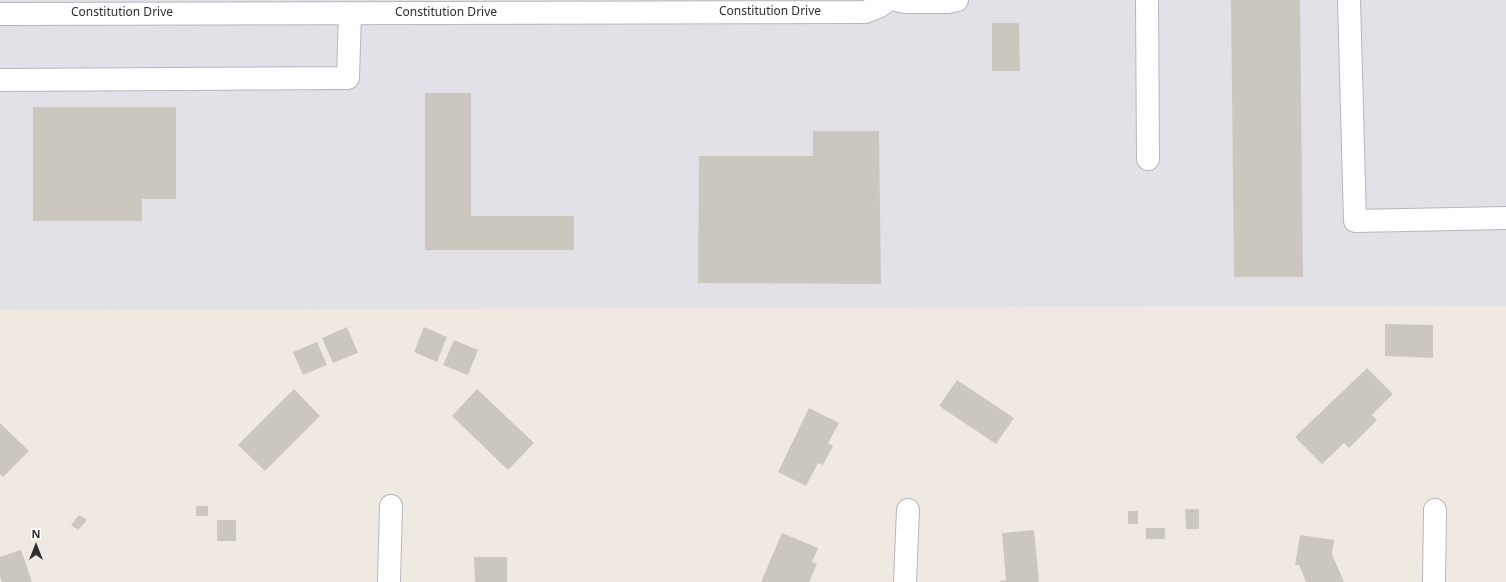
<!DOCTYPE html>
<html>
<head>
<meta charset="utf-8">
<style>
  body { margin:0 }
  #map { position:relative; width:1506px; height:582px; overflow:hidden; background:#efe9e1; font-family:"Noto Sans",sans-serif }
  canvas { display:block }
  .north { position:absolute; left:16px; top:526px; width:40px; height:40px; -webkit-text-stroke:3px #fff; paint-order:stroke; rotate:0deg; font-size:11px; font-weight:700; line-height:16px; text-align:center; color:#2e2e2e }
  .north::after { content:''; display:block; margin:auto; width:14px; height:18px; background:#2e2e2e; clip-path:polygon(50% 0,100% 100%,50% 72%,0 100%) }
</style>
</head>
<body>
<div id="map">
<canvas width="1506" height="582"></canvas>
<div class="north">N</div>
</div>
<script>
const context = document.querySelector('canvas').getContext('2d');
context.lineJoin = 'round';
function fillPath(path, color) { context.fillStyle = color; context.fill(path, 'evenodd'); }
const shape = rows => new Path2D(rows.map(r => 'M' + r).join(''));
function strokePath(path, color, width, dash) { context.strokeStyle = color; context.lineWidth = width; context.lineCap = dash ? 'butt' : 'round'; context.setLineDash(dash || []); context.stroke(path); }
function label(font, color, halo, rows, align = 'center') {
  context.font = font + ' "Noto Sans",sans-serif'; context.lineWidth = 3.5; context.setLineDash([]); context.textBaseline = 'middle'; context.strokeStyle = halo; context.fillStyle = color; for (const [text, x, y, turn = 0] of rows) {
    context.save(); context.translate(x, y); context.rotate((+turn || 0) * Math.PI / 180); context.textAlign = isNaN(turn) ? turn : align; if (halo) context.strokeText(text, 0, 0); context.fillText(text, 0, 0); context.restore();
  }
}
const industrial = shape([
  [0,0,1506,0,1506,306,0,310]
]);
const building = shape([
  [1231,0,1300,0,1303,277,1234,277],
  [992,23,1019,23,1020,71,992,71],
  [425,93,471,93,471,216,574,216,574,250,425,250],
  [33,107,176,107,176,199,142,199,142,221,33,221],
  [813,131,879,131,881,284,698,283,699,156,813,156],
  [1385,324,1433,325,1433,358,1385,356],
  [347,327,358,353,333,363,322,338],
  [424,327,447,337,437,362,414,352],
  [454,340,478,350,468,375,443,365],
  [317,342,327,365,303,375,293,352],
  [1367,368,1393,394,1372,415,1377,420,1349,448,1344,443,1322,464,1295,437],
  [957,380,1014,418,996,444,939,406],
  [294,389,320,416,265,471,238,445],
  [477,389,534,443,508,470,452,416],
  [809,408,839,423,828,443,833,446,823,465,818,463,806,486,778,472],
  [0,423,29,451,3,477,0,474],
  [196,506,208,506,208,516,196,516],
  [1185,509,1199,509,1199,529,1186,529],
  [1128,511,1138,511,1138,524,1128,524],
  [79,515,87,520,78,530,71,525],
  [217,520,236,520,236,541,217,541],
  [1146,528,1165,528,1165,539,1146,539],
  [1034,530,1039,582,1000,582,1000,581,1006,580,1002,533],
  [782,533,818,548,812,562,817,564,809,582,761,582],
  [1300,535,1334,540,1332,554,1344,582,1306,582,1299,565,1295,565],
  [21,550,32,582,2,582,0,577,0,557],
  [474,557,507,557,507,582,475,582]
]);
const minor = shape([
  [896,0,905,2,948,2,957,0],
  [1147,0,1148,159],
  [1349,0,1355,221,1506,218],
  [0,14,865,12,880,6,888,0],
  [0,80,348,78,350,13],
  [389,582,391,506],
  [905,582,908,510],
  [1434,582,1435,510]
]);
const streetNames = [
  ["Constitution Drive",770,12],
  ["Constitution Drive",122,13],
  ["Constitution Drive",446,13]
];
fillPath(industrial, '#e3e1e8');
fillPath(building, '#cbc7bf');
strokePath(minor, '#b4b7c1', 24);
strokePath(minor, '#fff', 22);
label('12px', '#2e2e2e', '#fff', streetNames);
</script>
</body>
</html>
